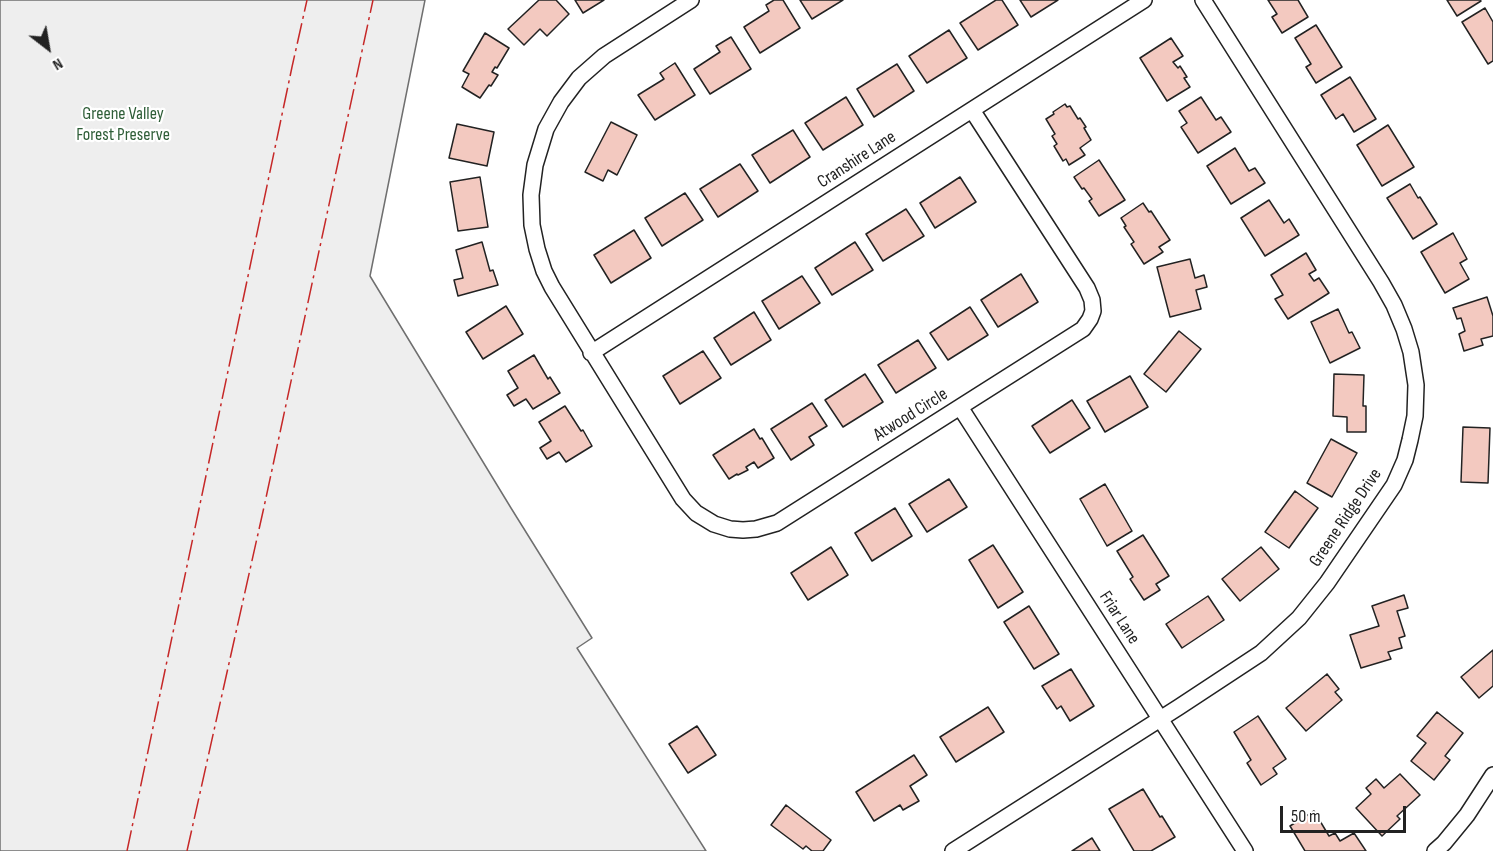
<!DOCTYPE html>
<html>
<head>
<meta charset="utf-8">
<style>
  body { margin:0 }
  #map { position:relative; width:1493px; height:851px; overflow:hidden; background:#fff; font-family:"Sofia Sans Condensed",sans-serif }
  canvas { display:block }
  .north { position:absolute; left:18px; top:18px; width:60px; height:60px; -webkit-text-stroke:4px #fff; paint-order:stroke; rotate:149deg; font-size:16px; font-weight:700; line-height:24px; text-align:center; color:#222 }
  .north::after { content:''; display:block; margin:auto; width:21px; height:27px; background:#222; clip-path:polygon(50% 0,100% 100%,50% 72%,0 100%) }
  .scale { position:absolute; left:1280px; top:806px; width:126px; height:27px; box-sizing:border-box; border:3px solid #222; border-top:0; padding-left:8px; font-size:18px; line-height:21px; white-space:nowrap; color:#222; -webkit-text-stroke:4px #fff; paint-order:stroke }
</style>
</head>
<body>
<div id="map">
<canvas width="1493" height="851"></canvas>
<div class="north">N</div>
<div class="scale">50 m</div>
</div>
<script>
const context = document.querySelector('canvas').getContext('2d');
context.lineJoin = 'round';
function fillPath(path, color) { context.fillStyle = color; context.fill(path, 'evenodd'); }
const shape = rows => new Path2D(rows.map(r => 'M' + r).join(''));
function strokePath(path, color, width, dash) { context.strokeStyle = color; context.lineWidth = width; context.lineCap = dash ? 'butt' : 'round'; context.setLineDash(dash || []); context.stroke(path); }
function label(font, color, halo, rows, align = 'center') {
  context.font = font + ' "Sofia Sans Condensed",sans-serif'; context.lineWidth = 4.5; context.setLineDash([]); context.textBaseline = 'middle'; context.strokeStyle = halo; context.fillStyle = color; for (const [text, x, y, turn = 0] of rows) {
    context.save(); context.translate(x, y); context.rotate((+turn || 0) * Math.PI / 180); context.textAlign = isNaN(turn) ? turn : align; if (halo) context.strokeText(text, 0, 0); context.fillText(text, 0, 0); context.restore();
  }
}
const green = shape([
  [0,0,425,0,370,276,511,508,592,638,577,648,706,851,0,851,0,0]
]);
const building = shape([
  [539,0,556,0,569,14,547,36,540,29,524,45,508,29,539,0],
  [575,0,604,0,583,13,575,0],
  [774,0,783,0,800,28,760,53,744,27,769,11,766,5,774,0],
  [800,0,843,0,812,19,800,0],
  [996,0,1002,0,1018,25,978,50,960,23,996,0],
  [1020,0,1058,0,1031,17,1020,0],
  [1268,0,1298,0,1308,17,1282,33,1272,17,1277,14,1268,0],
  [1447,0,1480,0,1481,1,1457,16,1447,0],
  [1485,8,1493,22,1493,61,1488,64,1462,22,1485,8],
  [1316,25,1342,67,1316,83,1306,67,1311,64,1295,38,1316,25],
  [949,30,967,58,927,83,909,56,949,30],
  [485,33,509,48,497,68,495,67,492,72,498,75,491,86,489,85,480,98,462,87,469,74,463,71,485,33],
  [731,37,751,69,710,94,694,69,720,52,716,46,731,37],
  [1171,38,1183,56,1173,62,1178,68,1180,66,1187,77,1184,78,1190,87,1167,101,1140,58,1171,38],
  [675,63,695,95,655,120,638,95,664,79,660,73,675,63],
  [897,64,914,91,874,117,857,89,897,64],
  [1350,77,1376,119,1354,132,1343,114,1336,119,1321,95,1350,77],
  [846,97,863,125,823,150,805,123,846,97],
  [1201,97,1216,120,1221,117,1231,132,1198,153,1181,127,1187,123,1179,111,1201,97],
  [1065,104,1067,107,1070,106,1078,119,1080,118,1086,127,1084,128,1091,140,1080,148,1085,155,1069,165,1066,159,1063,161,1054,146,1057,144,1052,136,1055,134,1046,119,1054,114,1053,112,1065,104],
  [611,122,637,135,617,175,608,170,603,181,585,172,611,122],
  [457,124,494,132,487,166,449,158,457,124],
  [1388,125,1414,167,1382,186,1357,145,1388,125],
  [793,130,810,157,770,183,752,155,793,130],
  [1235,148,1249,171,1255,168,1265,183,1231,204,1207,166,1235,148],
  [1099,160,1125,200,1099,216,1089,201,1092,199,1084,188,1082,189,1074,177,1099,160],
  [740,164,758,191,718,217,700,189,740,164],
  [480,177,488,227,458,231,450,182,480,177],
  [960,177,976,202,935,228,920,203,960,177],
  [1410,184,1418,198,1420,197,1437,224,1413,239,1387,198,1410,184],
  [685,193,703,220,662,246,645,218,685,193],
  [1269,200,1284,223,1289,219,1299,235,1265,256,1241,218,1269,200],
  [1143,203,1149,212,1151,211,1170,240,1159,247,1163,252,1144,264,1131,244,1134,242,1124,227,1126,226,1121,218,1143,203],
  [906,209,924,236,883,261,866,234,906,209],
  [634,230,651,258,611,283,594,255,634,230],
  [1453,233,1467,259,1460,263,1469,279,1445,293,1421,252,1453,233],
  [482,242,490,271,493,270,498,285,458,296,454,280,463,278,456,250,482,242],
  [855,242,873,270,832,295,815,268,855,242],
  [1306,253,1316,270,1309,274,1314,281,1319,278,1329,293,1288,319,1275,299,1283,295,1271,275,1306,253],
  [1190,259,1195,278,1204,275,1207,287,1196,290,1201,309,1170,317,1157,267,1190,259],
  [1021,274,1038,302,998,327,981,300,1021,274],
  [802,276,820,303,779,329,762,301,802,276],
  [1487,297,1493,316,1493,336,1481,339,1483,345,1464,351,1459,334,1465,331,1461,318,1457,319,1453,308,1487,297],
  [506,306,523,334,483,359,466,332,506,306],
  [970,307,988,335,948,360,930,333,970,307],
  [1338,309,1349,333,1352,332,1360,348,1330,363,1311,322,1338,309],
  [754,312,771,340,731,365,714,338,754,312],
  [1179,331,1201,349,1166,392,1144,374,1179,331],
  [918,340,936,368,896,393,878,365,918,340],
  [703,351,721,378,680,404,663,376,703,351],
  [534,355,548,379,550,377,560,393,533,409,526,399,514,406,507,395,518,388,508,371,534,355],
  [865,374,883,402,843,427,825,400,865,374],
  [1334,374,1364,375,1363,406,1366,406,1366,432,1347,432,1347,417,1333,416,1334,374],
  [1130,376,1148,407,1105,432,1087,401,1130,376],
  [1072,400,1090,428,1050,453,1032,426,1072,400],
  [812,403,827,426,809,437,814,445,791,460,771,429,812,403],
  [565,406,581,431,583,430,592,446,566,462,559,452,547,459,540,448,551,441,539,422,565,406],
  [1463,427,1490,428,1488,483,1461,482,1463,427],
  [754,429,760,439,762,438,774,458,758,468,754,462,746,467,748,470,738,475,737,474,729,479,713,455,754,429],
  [1331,439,1357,453,1332,497,1307,483,1331,439],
  [949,479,967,507,927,532,909,504,949,479],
  [1105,484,1132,531,1107,546,1080,499,1105,484],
  [1295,491,1318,508,1289,548,1265,532,1295,491],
  [895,508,912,536,872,561,855,533,895,508],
  [1143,535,1169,576,1156,584,1160,590,1144,600,1130,579,1133,577,1117,551,1143,535],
  [993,545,1023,592,998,608,969,560,993,545],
  [831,547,848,575,808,600,791,573,831,547],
  [1261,547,1279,569,1240,601,1222,579,1261,547],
  [1404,595,1408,608,1397,611,1405,636,1399,638,1402,648,1388,652,1391,659,1361,668,1350,635,1379,626,1372,606,1404,595],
  [1208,596,1224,620,1182,648,1166,624,1208,596],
  [1029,606,1059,654,1034,669,1004,622,1029,606],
  [1493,650,1493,686,1479,698,1461,677,1493,650],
  [1071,669,1094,706,1070,721,1061,706,1057,709,1042,686,1071,669],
  [1327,674,1339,689,1335,692,1342,700,1306,731,1286,708,1327,674],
  [988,707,1004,732,956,762,940,737,988,707],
  [1437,712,1463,733,1445,756,1450,760,1434,780,1411,761,1426,743,1417,736,1437,712],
  [1258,716,1286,759,1273,768,1277,774,1261,785,1247,763,1251,760,1234,732,1258,716],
  [697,726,716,755,688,773,669,744,697,726],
  [914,755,927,775,910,786,919,801,903,810,900,805,874,821,856,792,914,755],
  [1400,774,1420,795,1397,816,1400,819,1382,836,1356,808,1371,794,1366,788,1376,779,1384,788,1400,774],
  [1143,789,1160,817,1162,816,1175,837,1151,851,1134,851,1109,809,1143,789],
  [786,805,831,840,823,851,812,851,806,846,803,849,771,825,786,805],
  [1314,811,1329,836,1335,833,1340,841,1354,833,1366,851,1305,851,1290,826,1314,811],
  [1092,838,1100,851,1072,851,1092,838]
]);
const street = shape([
  [691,0,604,56,579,78,561,102,546,129,535,165,531,195,532,225,537,249,544,271,552,287,683,499,696,513,714,524,730,529,743,530,756,529,777,523,1083,329,1090,319,1093,311,1092,300,1087,288,972,110],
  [591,353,1144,0],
  [960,407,1245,851],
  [953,851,1179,707,1261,653,1299,618,1327,583,1394,485,1405,460,1410,440,1415,416,1416,385,1411,352,1404,329,1394,305,1381,282,1203,0],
  [1435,851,1444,843,1467,815,1493,775]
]);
const power = shape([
  [127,851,292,67,307,0],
  [187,851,264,507,373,0]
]);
const parkNames = [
  ["Greene Valley",123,114],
  ["Forest Preserve",123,135]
];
const streetNames = [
  ["Cranshire Lane",857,160,-33],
  ["Atwood Circle",911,415,-32],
  ["Greene Ridge Drive",1346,518,-56],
  ["Friar Lane",1119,618,57]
];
fillPath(green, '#eee');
strokePath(green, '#6f6f6f', 1.5);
fillPath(building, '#f3c9c0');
strokePath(building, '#222', 1.5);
strokePath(street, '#222', 18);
strokePath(street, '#fff', 15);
strokePath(power, '#c62828', 1.5, [21, 4.5, 3, 4.5]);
label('18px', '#2f5e38', '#fff', parkNames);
label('18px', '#222', '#fff', streetNames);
</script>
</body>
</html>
